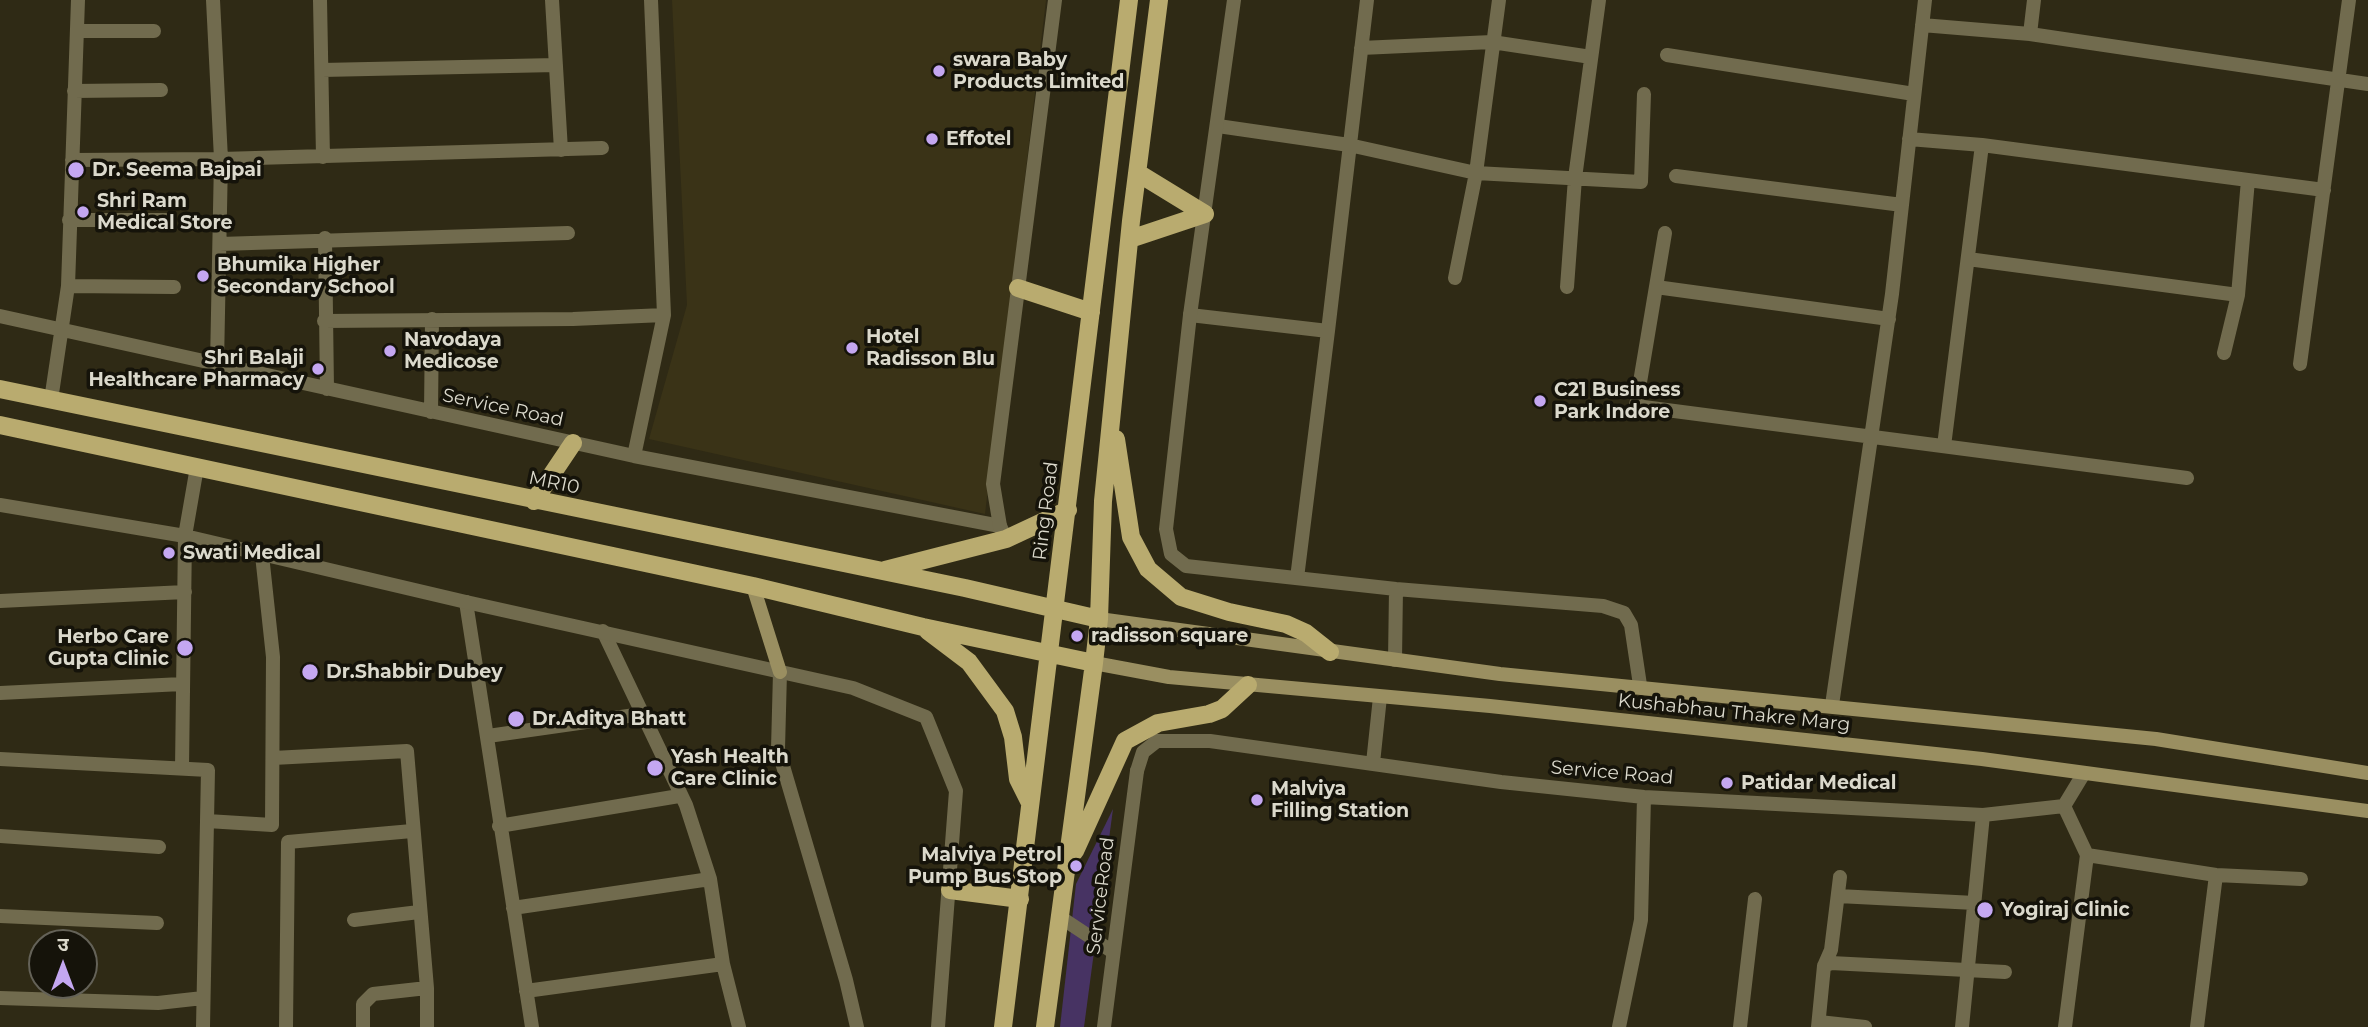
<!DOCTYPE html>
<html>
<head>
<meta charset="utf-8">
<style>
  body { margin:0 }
  #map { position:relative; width:2368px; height:1027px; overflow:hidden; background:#2f2a15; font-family:Montserrat,"Noto Sans Devanagari",sans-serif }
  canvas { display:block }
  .north { position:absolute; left:28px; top:929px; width:70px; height:70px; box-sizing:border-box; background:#15130a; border:2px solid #646258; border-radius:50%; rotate:0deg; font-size:19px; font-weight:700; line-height:28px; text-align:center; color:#dbd9cc }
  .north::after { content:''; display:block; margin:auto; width:24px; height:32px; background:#c4a7f1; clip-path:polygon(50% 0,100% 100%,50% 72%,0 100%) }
</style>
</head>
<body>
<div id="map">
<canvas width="2368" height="1027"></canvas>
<div class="north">उ</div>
</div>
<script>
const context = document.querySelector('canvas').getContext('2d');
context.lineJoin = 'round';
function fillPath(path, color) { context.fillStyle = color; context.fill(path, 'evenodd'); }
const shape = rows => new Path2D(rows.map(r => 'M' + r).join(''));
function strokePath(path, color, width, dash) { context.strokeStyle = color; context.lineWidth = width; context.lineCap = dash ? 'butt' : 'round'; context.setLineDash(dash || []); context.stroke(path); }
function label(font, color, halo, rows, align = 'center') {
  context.font = font + ' Montserrat,sans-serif'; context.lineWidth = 7; context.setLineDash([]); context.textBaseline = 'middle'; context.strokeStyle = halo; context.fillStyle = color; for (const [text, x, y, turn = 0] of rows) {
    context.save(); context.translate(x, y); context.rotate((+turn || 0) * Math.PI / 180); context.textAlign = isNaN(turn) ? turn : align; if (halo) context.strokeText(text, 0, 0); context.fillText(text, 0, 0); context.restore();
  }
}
const built = shape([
  [672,0,1046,0,985,514,649,439,687,305]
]);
const green = shape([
  [1113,809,1084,1027,1060,1027,1076,884]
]);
const minor = shape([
  [213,0,221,159,217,364],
  [320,0,323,157],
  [552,0,561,150],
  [1922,25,2030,34,2368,84],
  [77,31,154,31],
  [2030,34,2034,0],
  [1361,48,1492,42,1591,57],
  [1667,55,1914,94],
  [322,70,556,65],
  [74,91,161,90],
  [1218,126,1349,145,1476,173,1641,182,1644,94],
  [1909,139,1982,145,2324,190],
  [72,160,221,159,602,148],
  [1676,176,1902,205],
  [69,220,166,220],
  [1665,233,1636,406,2187,478],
  [325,238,327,389],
  [220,244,568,233],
  [1968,259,2238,295],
  [1455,278,1476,173,1499,0],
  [68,286,174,287],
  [1567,287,1575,178,1599,0],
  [1656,287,1889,319],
  [1190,315,1328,331,1367,0],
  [0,316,634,456,1000,526],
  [324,321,573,319,664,315],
  [2224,353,2238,295,2248,180],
  [2300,364,2349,0],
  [51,400,68,286,78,0],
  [431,412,432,319],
  [1944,446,1982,145],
  [634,456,664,315,651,0],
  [1297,578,1328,331],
  [0,601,185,592],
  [466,602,532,1027],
  [603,631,686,805,710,879,723,964,739,1027],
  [780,672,778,749,846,980,857,1027],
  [0,693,182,684],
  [1832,705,1892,294,1925,0],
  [488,736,642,714],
  [273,758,407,751,427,988,427,1027],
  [0,759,208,770,207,821],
  [1373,763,1380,697],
  [182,768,185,536],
  [1137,771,1143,752,1157,741,1210,741,1501,782,1644,797,1983,815,2064,806,2084,773],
  [2064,806,2087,855,2216,875,2301,879],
  [499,826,679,796],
  [0,836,159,847],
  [1838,896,1975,903],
  [513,908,710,879],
  [0,916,157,923],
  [354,920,419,912],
  [1824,966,1831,950,1840,877],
  [526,991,723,964],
  [0,998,158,1003,203,998],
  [1819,1022,1865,1027],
  [203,1027,207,821,272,825,273,657,262,555],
  [286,1027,288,842,412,831],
  [363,1027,363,1004,373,994,427,988],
  [1619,1027,1641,920,1644,797],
  [1740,1027,1755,899],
  [1818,1027,1824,966,1831,963,2005,972],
  [1962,1027,1983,815],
  [2065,1027,2087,855],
  [2197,1027,2216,875]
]);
const tertiary = shape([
  [1234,0,1190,315,1166,529,1171,554,1186,566,1396,589,1603,606,1624,613,1631,625,1640,685],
  [0,505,185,536,466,602,853,688,926,717,956,791,938,1027],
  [185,536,197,467],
  [1006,539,1000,526,993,484,1055,0],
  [1395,660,1396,589],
  [1060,917,1113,952],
  [1104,1027,1137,771]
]);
const secondary = shape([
  [753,586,780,672],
  [1099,619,1500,674,2156,739,2368,773],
  [1094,663,1169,677,1490,706,1982,759,2368,811]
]);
const primary = shape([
  [1138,173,1205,214],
  [1130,239,1205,214],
  [1018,288,1091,312],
  [0,389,965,588,1099,619],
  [0,425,753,586,923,627,1094,663],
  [1116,439,1131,537,1148,569,1181,597,1229,612,1286,624,1306,633,1330,652],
  [534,501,573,443],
  [885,570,1006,539,1068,510],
  [928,631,969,662,1005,711,1013,737,1018,779,1029,801],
  [1075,851,1125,741,1158,723,1209,714,1222,709,1248,685],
  [950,890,1020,899],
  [1003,1027,1129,0],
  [1045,1027,1094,663,1099,619,1103,501,1131,221,1159,0]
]);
const markers = [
  [939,71,7,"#c4a7f1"],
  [932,139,7,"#c4a7f1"],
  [76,170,9,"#c4a7f1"],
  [83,212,7,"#c4a7f1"],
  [203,276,7,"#c4a7f1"],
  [852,348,7,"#c4a7f1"],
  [390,351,7,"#c4a7f1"],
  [318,369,7,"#c4a7f1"],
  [1540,401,7,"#c4a7f1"],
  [169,553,7,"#c4a7f1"],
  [1077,636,7,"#c4a7f1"],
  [185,648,9,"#c4a7f1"],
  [310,672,9,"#c4a7f1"],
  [516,719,9,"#c4a7f1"],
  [655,768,9,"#c4a7f1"],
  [1727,783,7,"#c4a7f1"],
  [1257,800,7,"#c4a7f1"],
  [1076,866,7,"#c4a7f1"],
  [1985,910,9,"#c4a7f1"]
];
const poiNames = [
  ["swara Baby",953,60],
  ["Products Limited",953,82],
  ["Effotel",946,139],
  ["Dr. Seema Bajpai",92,170],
  ["Shri Ram",97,201],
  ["Medical Store",97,223],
  ["Bhumika Higher",217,265],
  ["Secondary School",217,287],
  ["Hotel",866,337],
  ["Radisson Blu",866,359],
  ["Navodaya",404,340],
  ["Medicose",404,362],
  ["Shri Balaji",304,358,"right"],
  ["Healthcare Pharmacy",304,380,"right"],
  ["C21 Business",1554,390],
  ["Park Indore",1554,412],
  ["Swati Medical",183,553],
  ["radisson square",1091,636],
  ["Herbo Care",169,637,"right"],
  ["Gupta Clinic",169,659,"right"],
  ["Dr.Shabbir Dubey",326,672],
  ["Dr.Aditya Bhatt",532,719],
  ["Yash Health",671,757],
  ["Care Clinic",671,779],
  ["Patidar Medical",1741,783],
  ["Malviya",1271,789],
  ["Filling Station",1271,811],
  ["Malviya Petrol",1062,855,"right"],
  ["Pump Bus Stop",1062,877,"right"],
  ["Yogiraj Clinic",2001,910]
];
const streetNames = [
  ["Service Road",503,408,12],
  ["MR10",554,483,12],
  ["Ring Road",1046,511,-83],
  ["Kushabhau Thakre Marg",1734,713,6],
  ["Service Road",1612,773,5],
  ["ServiceRoad",1101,896,-83]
];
fillPath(built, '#3a3317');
fillPath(green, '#473363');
strokePath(minor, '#716b4e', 14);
strokePath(tertiary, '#716b4e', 14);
strokePath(secondary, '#9a8f61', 14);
strokePath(primary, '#b9ab6f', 18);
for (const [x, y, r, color] of markers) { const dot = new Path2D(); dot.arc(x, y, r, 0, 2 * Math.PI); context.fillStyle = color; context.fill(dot); strokePath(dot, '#15130a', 2.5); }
label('bold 19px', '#dbd9cc', '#15130a', poiNames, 'left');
label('19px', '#dbd9cc', '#15130a', streetNames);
</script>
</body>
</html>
